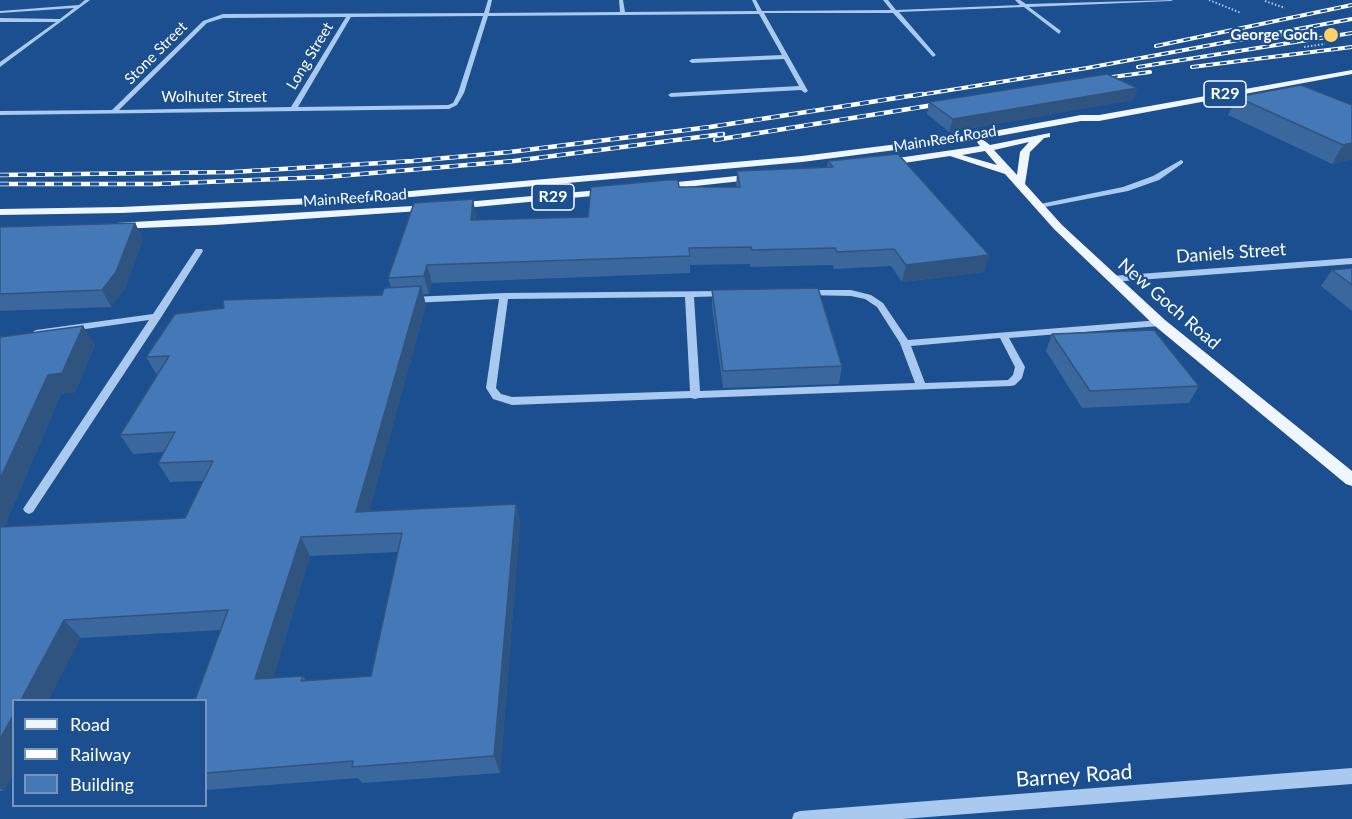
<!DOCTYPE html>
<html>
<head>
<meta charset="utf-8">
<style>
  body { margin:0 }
  #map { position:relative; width:1352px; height:819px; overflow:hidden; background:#1b4f8f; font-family:Lato,sans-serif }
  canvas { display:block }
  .legend { position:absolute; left:12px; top:699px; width:195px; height:108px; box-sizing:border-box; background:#1b4f8f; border:2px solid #7695bc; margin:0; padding:8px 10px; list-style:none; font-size:18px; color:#fff }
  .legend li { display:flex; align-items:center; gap:12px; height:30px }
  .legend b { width:30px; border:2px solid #7695bc }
</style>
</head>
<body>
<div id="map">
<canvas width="1352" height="819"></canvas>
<ul class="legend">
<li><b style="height:8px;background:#f0f6ff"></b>Road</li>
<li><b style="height:8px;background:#fff"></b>Railway</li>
<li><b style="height:16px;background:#4478b7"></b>Building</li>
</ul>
</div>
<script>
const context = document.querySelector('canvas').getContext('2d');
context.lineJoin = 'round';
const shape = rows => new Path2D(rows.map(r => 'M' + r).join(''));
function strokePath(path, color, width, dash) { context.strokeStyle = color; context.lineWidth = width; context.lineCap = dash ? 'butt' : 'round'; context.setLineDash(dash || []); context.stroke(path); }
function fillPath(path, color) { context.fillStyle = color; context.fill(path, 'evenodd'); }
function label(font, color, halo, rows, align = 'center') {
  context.font = font + ' Lato,sans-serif'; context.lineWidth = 4.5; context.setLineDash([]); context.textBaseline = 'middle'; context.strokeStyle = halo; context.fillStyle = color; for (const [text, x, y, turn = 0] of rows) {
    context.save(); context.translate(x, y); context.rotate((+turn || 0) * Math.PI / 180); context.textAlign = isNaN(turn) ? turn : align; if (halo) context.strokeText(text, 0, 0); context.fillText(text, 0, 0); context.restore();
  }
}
const path = shape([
  [1209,0,1241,13],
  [1265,1,1285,8],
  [1277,36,1297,33],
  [1304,47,1325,44]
]);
const minor = shape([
  [85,0,90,0,0,67,0,62,56,22,0,22,0,18,60,19,74,8,0,13,0,11,79,5,85,0],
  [488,0,492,0,489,13,620,12,619,0,623,0,625,12,757,11,752,0,756,0,762,11,891,10,883,0,888,0,896,10,1020,5,1015,0,1020,0,1026,4,1173,0,1171,1,1029,7,1061,31,1059,34,1024,7,899,12,935,54,936,55,933,57,893,13,764,13,808,91,805,93,801,90,671,97,668,95,671,93,799,86,784,59,692,63,689,61,692,59,782,55,759,14,488,16,464,93,457,105,449,109,0,115,0,111,112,110,203,21,223,14,484,13,488,0],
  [483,16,458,93,453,103,448,105,298,107,351,17,483,16],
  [346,17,291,107,119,110,207,23,223,18,346,17],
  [1181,160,1183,161,1183,163,1159,180,1128,191,1040,208,1036,206,1040,204,1123,187,1153,176,1181,160],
  [196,249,202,249,203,251,162,316,33,512,29,514,25,512,23,509,149,320,36,336,31,333,36,330,153,314,196,249],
  [1352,258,1352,264,1112,282,1108,279,1112,276,1352,258],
  [807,290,851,290,871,295,883,303,908,340,1160,320,1165,323,1160,326,1009,338,1025,367,1022,378,1015,385,1011,386,699,398,695,399,691,398,512,405,493,399,486,388,499,299,411,303,407,300,411,297,504,293,726,291,730,294,729,296,694,297,700,391,915,383,900,343,877,307,865,299,851,296,804,295,803,293,807,290],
  [685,297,690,391,512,397,501,394,496,388,508,299,685,297],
  [1000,338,1015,367,1013,375,1008,380,925,383,911,346,1000,338],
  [1352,768,1352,784,903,819,792,819,794,813,800,811,1352,768]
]);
const major = shape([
  [1352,70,1352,74,1099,121,1081,121,982,139,990,145,1050,133,1050,137,1044,138,1030,152,1025,184,1062,225,1165,320,1352,471,1352,486,1346,484,1155,326,1054,229,1005,174,950,156,884,166,879,163,884,160,980,146,977,142,981,139,802,162,355,202,121,213,0,215,0,209,121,207,355,196,802,156,978,134,1081,115,1099,115,1352,70],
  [1029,142,1020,152,1017,175,994,150,1029,142],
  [985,151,997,165,962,155,985,151],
  [756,174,761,177,760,179,658,190,653,187,658,184,756,174],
  [610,189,614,190,614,194,454,209,449,206,454,203,610,189],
  [430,205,435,208,434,210,215,225,116,229,110,226,116,223,430,205]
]);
const railFar1 = shape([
  [1156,46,1352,5],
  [1138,67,1352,33],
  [1192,67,1352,47],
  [1097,79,1150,72],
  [913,96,1087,68,1352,19]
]);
const rail = shape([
  [715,140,946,103],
  [0,175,233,172,413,161,510,152,710,127,922,94],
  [0,184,156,184,326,177,514,161,723,134]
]);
const wall = shape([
  [1137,88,1132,100,949,132,927,114,929,102],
  [1237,97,1352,105,1352,159,1332,164,1228,115],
  [828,161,989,255,984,272,902,282,891,266,834,269,833,265,750,267,750,264,690,265,690,273,432,283,429,294,423,294,426,305,369,511,516,504,520,523,500,773,362,783,358,778,206,790,206,700,221,630,81,638,14,700,14,771,4,791,0,791,0,337,83,326,95,345,75,392,61,394,4,527,185,518,203,481,170,482,158,463,164,452,133,454,120,435,157,375,146,357,382,295,391,288,388,278,473,199,476,216,476,220,588,217,679,187,736,187,737,171,827,167],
  [398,552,371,676,306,681,303,676,273,678,310,556],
  [135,223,143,239,125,288,111,307,0,311,0,227],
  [1352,268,1352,311,1321,286,1332,270],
  [712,290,842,366,839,384,723,388,712,307],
  [1052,334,1199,386,1189,403,1082,408,1046,351]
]);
const shadedWall = shape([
  [1137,88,1132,100,949,132,953,119],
  [1352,143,1352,159,1332,164,1343,145],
  [473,199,476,216,474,237,471,220],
  [135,223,143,239,125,288,111,307,102,290],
  [989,255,984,272,902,282,906,265],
  [427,265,432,283,429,294,424,276],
  [421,286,426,305,364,531,356,512],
  [83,326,95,345,75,392,61,394,0,536,0,479,48,375],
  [516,504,520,523,500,773,494,756],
  [301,537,310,556,268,697,255,679],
  [64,620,81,638,49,700,21,700],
  [14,714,14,771,4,791,0,788,0,739]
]);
const building = shape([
  [1107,74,1137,88,953,119,929,102,1107,74],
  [1301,85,1352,105,1352,143,1343,145,1237,97,1301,85],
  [898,154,989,255,906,265,894,249,837,252,835,248,752,250,751,247,689,248,690,256,427,265,424,276,388,278,414,203,473,199,471,220,588,217,591,187,667,180,678,180,679,187,740,187,737,171,833,167,828,161,898,154],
  [135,223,116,272,102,290,0,294,0,227,135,223],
  [1352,268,1352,285,1332,270,1352,268],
  [421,286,356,512,516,504,494,756,352,767,353,761,206,773,206,700,195,700,228,610,64,620,21,700,14,700,14,714,0,739,0,527,185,518,213,461,158,463,175,432,120,435,169,356,146,357,175,314,224,308,223,300,382,295,384,288,421,286],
  [402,533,371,676,301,681,303,676,255,679,301,537,402,533],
  [818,288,842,366,723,371,712,290,818,288],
  [83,326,62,373,48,375,0,479,0,337,83,326],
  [1154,330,1199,386,1090,391,1052,334,1154,330]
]);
const markers = [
  [1331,35,8,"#ffd166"]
];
const farPoinames = [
  ["George Goch",1318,35]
];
const farStreetnames = [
  ["Stone Street",156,53,-45],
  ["Long Street",310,56,-59],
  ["Wolhuter Street",214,97],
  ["Main Reef Road",945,139,-9],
  ["Main Reef Road",355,198,-4]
];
const shields = [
  [1225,94,42],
  [553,197,42]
];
const shieldNames = [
  ["R29",1225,94],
  ["R29",553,197]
];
const streetNames = [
  ["Daniels Street",1231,253,-4],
  ["New Goch Road",1169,304,41]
];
const nearStreetnames = [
  ["Barney Road",1074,776,-4]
];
strokePath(path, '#a9c9ee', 2, [1.5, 2]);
fillPath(minor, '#a9c9ee');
fillPath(major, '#f0f6ff');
strokePath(railFar1, '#fff', 4);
strokePath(rail, '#fff', 4.5);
strokePath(railFar1, '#1b4f8f', 2, [7]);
strokePath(rail, '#1b4f8f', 3, [9]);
fillPath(wall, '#3a679d');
fillPath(shadedWall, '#305480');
fillPath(building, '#4478b7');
strokePath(building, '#305480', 1.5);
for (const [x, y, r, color] of markers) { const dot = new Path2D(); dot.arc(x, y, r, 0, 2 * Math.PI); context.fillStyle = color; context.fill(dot); strokePath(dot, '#1b4f8f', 2); }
label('bold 15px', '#fff', '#1b4f8f', farPoinames, 'right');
label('15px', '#fff', '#1b4f8f', farStreetnames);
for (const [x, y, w] of shields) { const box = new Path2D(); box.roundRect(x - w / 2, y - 13, w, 26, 4.5); context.fillStyle = '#1b4f8f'; context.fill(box); strokePath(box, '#fff', 1.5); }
label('bold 16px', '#fff', null, shieldNames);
label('18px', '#fff', '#1b4f8f', streetNames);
label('21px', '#fff', '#1b4f8f', nearStreetnames);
</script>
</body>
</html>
